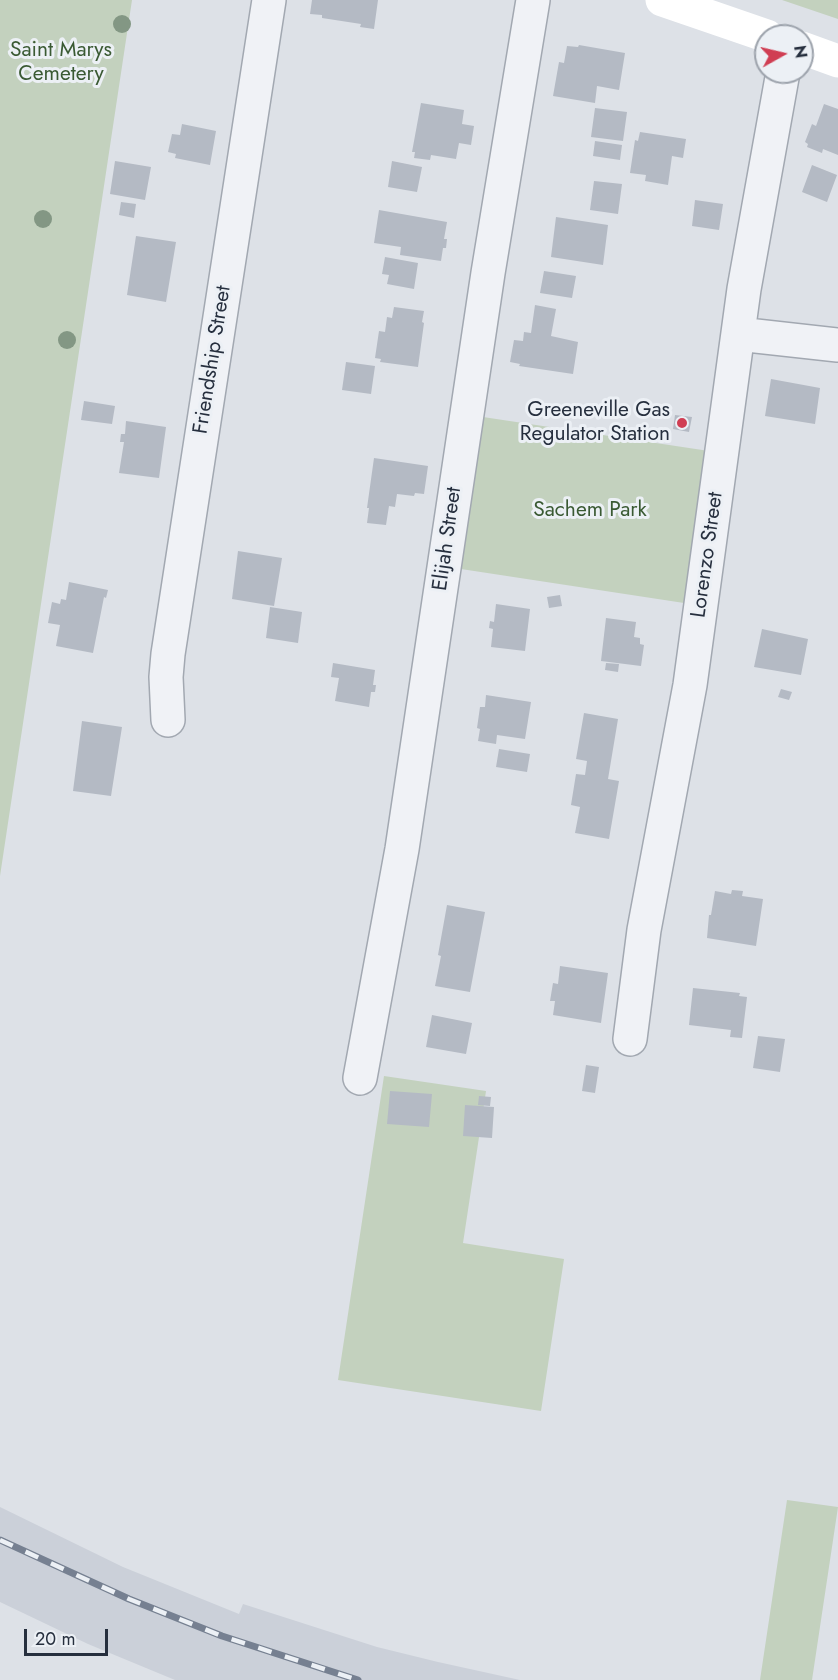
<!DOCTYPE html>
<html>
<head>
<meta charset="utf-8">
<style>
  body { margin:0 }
  #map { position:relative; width:838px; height:1680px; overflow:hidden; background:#dde1e7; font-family:Jost,sans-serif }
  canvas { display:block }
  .north { position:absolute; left:754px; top:24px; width:60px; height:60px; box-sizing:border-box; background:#ecf0f5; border:2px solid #9da3ac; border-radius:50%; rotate:82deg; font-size:16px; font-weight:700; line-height:24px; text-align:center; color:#262f3e }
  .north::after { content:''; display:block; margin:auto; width:21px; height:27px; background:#d03e53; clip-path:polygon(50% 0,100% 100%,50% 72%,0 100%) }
  .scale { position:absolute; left:24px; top:1629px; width:84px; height:27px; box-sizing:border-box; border:3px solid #262f3e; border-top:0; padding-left:8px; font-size:18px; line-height:21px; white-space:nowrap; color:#262f3e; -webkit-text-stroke:4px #ecf0f5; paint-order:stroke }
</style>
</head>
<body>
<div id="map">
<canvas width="838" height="1680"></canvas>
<div class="north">N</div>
<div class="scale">20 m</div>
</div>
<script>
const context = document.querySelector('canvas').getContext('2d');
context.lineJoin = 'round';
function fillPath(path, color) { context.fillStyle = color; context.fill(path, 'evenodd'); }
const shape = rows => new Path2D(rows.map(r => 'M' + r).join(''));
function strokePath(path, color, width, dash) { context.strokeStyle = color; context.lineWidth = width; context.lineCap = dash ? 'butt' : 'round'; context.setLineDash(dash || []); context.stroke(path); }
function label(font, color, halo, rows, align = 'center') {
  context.font = font + ' Jost,sans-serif'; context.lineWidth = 6; context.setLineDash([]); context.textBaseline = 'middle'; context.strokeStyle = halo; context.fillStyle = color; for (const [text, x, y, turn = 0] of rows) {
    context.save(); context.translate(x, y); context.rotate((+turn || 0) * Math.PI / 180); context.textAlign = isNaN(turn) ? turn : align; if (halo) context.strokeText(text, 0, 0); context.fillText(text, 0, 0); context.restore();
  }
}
const built = shape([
  [0,1507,123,1567,239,1614,243,1604,377,1647,438,1662,520,1680,175,1680,88,1644,0,1602]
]);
const green = shape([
  [0,0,132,0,0,876],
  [782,0,838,0,838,19],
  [483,417,709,451,684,603,461,569],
  [384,1076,486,1091,463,1243,564,1259,541,1411,338,1380],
  [787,1500,838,1507,812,1680,760,1680]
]);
const building = shape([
  [312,0,378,0,374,29,360,27,361,24,322,18,322,15,310,14],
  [579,45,625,53,619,90,597,86,595,103,553,96,559,62,564,63,567,46,578,47],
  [421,103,464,110,462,124,474,126,471,145,459,143,456,159,431,155,430,160,414,158,415,152,412,152],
  [824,104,838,109,838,155,823,149,822,153,807,147,808,144,805,142,812,124,816,126],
  [595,108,627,112,623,141,591,137],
  [182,124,216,131,210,165,175,158,176,154,168,152,172,134,180,135],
  [640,132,686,139,683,158,672,156,668,185,645,181,646,175,630,173,635,140,638,141],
  [595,141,622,145,620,160,593,156],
  [115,161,151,167,145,200,110,194],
  [392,161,422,167,417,192,388,187],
  [812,165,837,175,827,202,802,192],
  [594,181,622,184,618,214,590,210],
  [695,200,723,204,719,230,692,226],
  [121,202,136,204,134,218,119,215],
  [379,210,447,222,444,239,447,239,446,248,443,248,441,261,400,255,401,247,374,243],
  [556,217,608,225,603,265,551,257],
  [136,236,176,242,166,302,127,295],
  [385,257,418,263,414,289,387,284,389,275,382,274],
  [544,271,576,276,572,298,540,293],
  [535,305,556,309,551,336,578,342,573,374,519,366,520,364,510,362,514,340,523,341,524,332,531,333],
  [394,307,424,311,422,322,424,323,418,367,380,362,381,359,375,358,379,331,385,332,387,317,392,318],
  [346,362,375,366,371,394,342,390],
  [771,379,820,388,815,424,765,416],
  [84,401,115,406,112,424,81,420],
  [675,415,692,417,689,432,673,429],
  [126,421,166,427,159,478,119,473,124,442,120,442,121,434,125,434],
  [374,458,428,466,424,494,415,493,414,496,397,494,395,507,389,506,386,525,367,523,369,508,367,508],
  [238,551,282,558,274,606,232,599],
  [69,582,108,590,106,598,104,597,93,653,56,646,60,625,48,623,52,602,60,604,61,599,66,600],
  [560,595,562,606,549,608,547,597],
  [496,604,530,609,525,651,491,647,493,629,489,628,490,621,494,622],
  [270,607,302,612,298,643,266,638],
  [606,618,636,622,634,637,640,638,640,644,644,645,641,666,601,661],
  [762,629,808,639,801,675,754,667],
  [333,663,375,670,373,685,376,685,375,692,371,692,369,707,335,701,339,678,331,677],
  [606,663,619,664,618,672,605,670],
  [781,689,792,692,789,700,778,697],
  [486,695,531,702,525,739,497,735,496,744,478,741,480,729,477,728,480,707,485,707],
  [584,713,618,719,608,779,619,781,609,839,575,833,580,807,571,805,576,774,585,775,587,761,576,759],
  [82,721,122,727,111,796,73,791],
  [499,749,530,754,527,772,496,767],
  [732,890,743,891,742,896,763,899,756,946,707,938,709,915,711,915,715,891,731,894],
  [447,905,485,912,470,992,435,986,441,956,438,955],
  [560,966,608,973,601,1023,553,1015,555,1001,550,1001,553,983,558,984],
  [693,988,740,993,739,996,747,997,742,1038,730,1037,731,1030,689,1025],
  [432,1015,472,1023,466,1054,426,1047],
  [758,1036,785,1039,780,1072,753,1068],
  [586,1065,599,1067,595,1093,582,1091],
  [390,1091,432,1094,429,1127,387,1124],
  [479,1096,491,1097,490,1106,478,1105],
  [465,1105,494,1107,492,1138,463,1136]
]);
const street = shape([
  [738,334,838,345],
  [168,720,166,677,168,654,269,0],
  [630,1039,644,930,690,685,744,289,783,72],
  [360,1078,402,849,488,273,533,0]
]);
const secondary = shape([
  [662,0,767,36],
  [802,48,838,61]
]);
const rail = shape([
  [0,1540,129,1599,222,1636,358,1680]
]);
const trees = [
  [122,24],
  [43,219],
  [67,340]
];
const markers = [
  [682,423,6,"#d03e53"]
];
const parkNames = [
  ["Saint Marys",61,51],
  ["Cemetery",61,75],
  ["Sachem Park",590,511]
];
const streetNames = [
  ["Friendship Street",213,360,-81],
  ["Elijah Street",448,539,-82],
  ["Lorenzo Street",708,555,-82]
];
const poiNames = [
  ["Greeneville Gas",670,411],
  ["Regulator Station",670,435]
];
fillPath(built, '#cbd0d9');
fillPath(green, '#c3d1be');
fillPath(building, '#b4bac4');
strokePath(street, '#a2a8b1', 36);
strokePath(street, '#f0f2f6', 33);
strokePath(secondary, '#fff', 33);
strokePath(rail, '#768091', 7);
strokePath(rail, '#ecf0f5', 4.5, [14]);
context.fillStyle = '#839784';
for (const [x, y] of trees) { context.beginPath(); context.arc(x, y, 9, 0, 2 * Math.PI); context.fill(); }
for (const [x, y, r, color] of markers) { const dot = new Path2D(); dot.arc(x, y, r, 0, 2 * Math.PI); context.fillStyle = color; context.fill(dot); strokePath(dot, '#ecf0f5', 2); }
label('21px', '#3a5a33', '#ecf0f5', parkNames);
label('21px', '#262f3e', '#ecf0f5', streetNames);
label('21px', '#262f3e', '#ecf0f5', poiNames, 'right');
</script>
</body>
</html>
